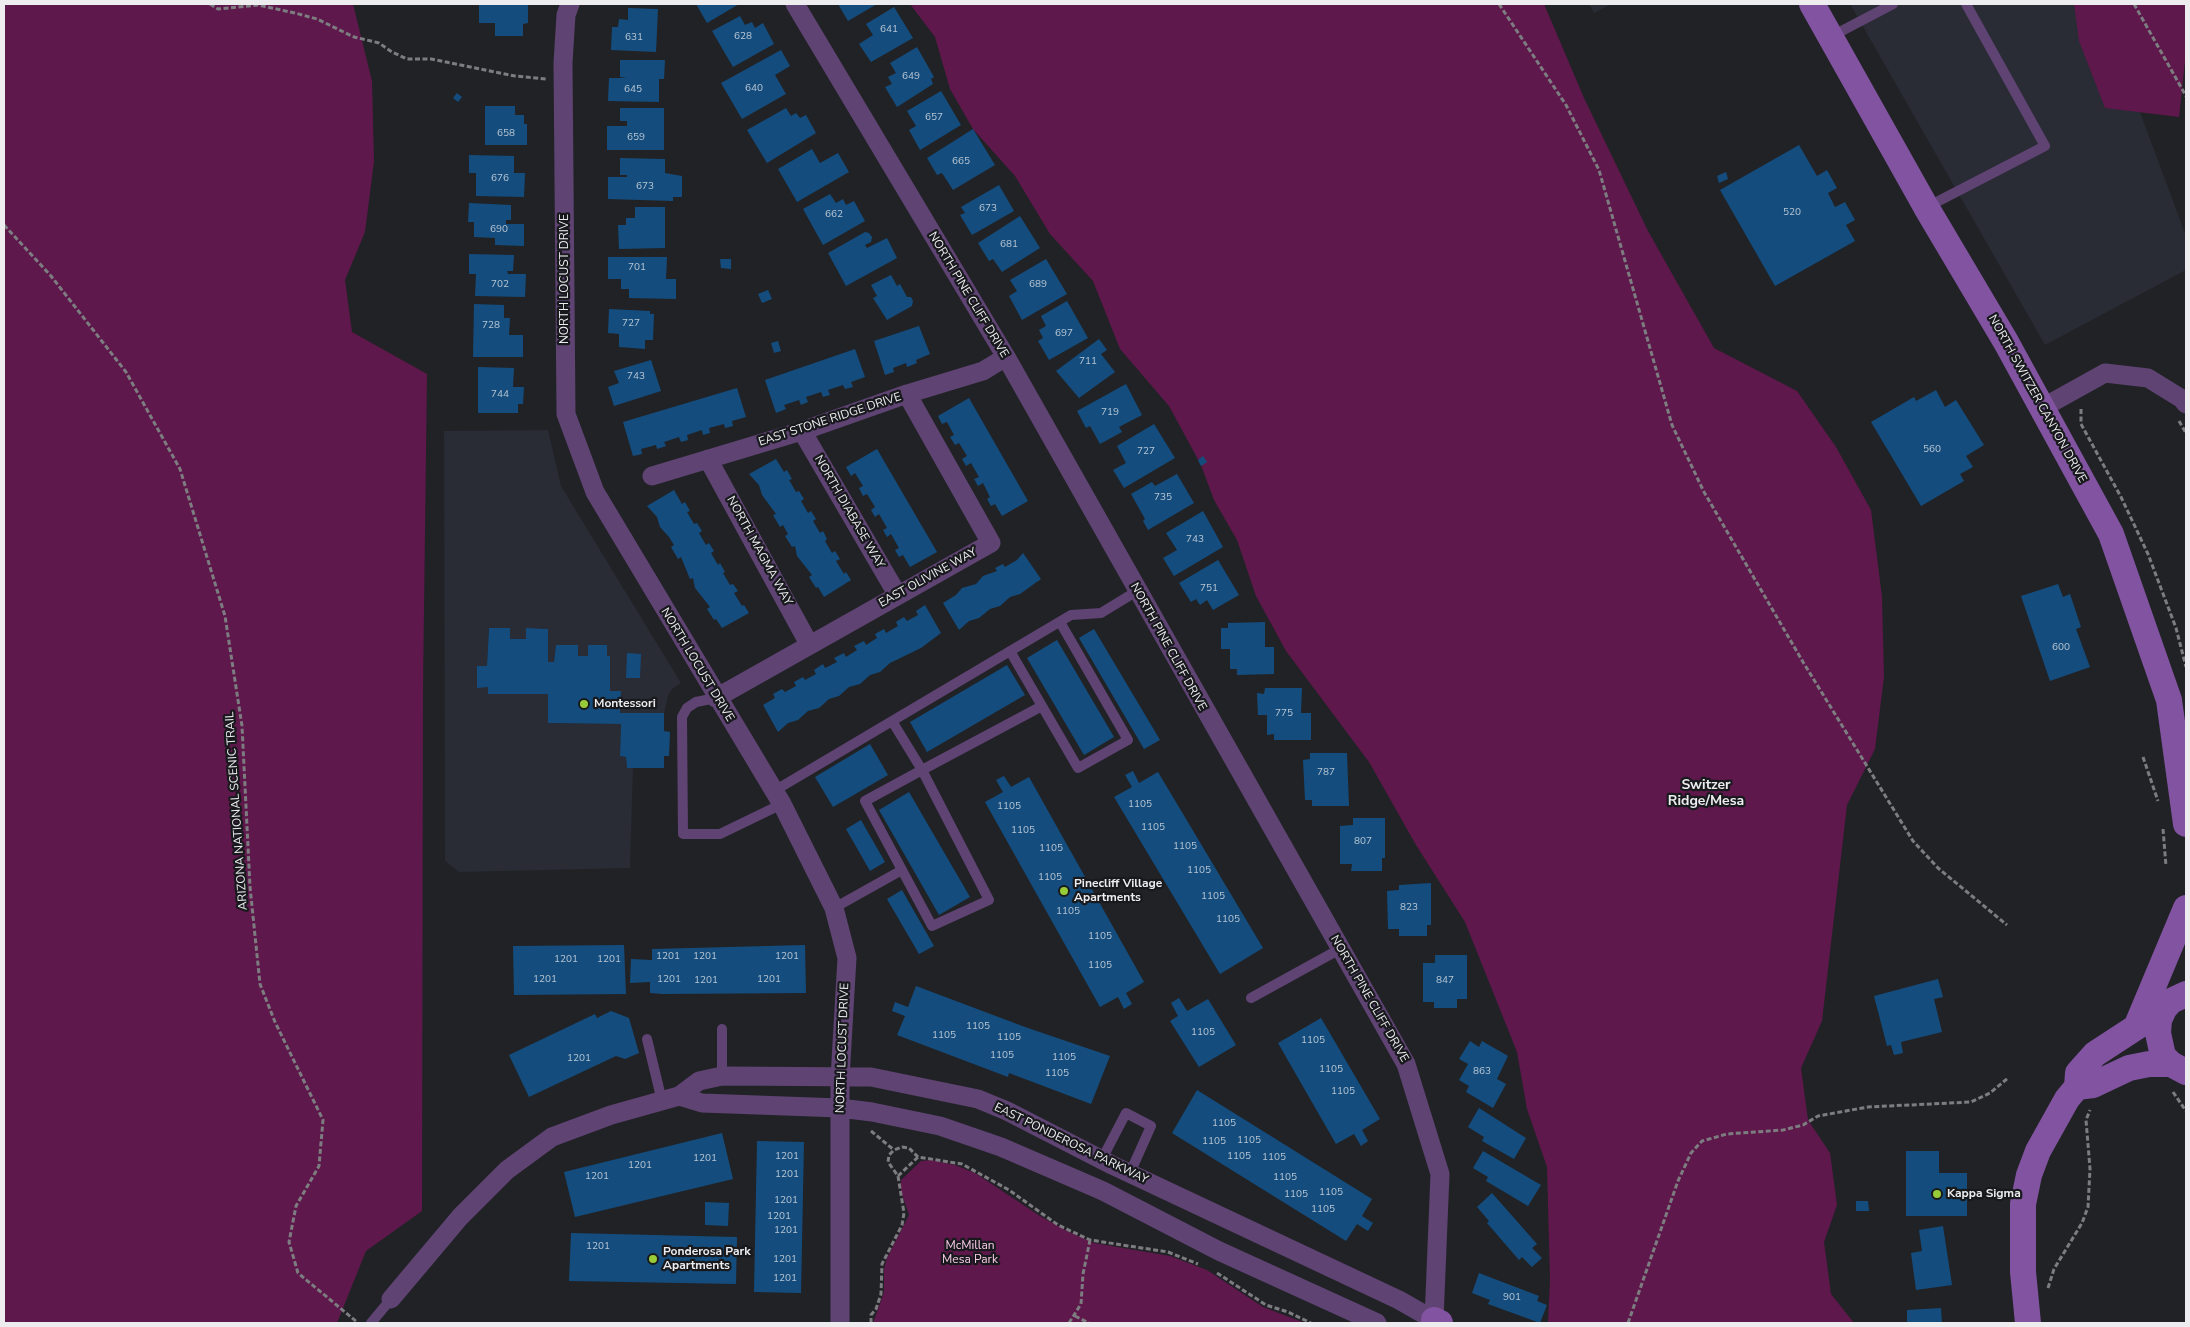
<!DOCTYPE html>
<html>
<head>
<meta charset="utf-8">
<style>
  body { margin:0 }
  #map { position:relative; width:2190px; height:1327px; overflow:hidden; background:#212226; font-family:"Nunito Sans",sans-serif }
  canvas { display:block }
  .frame { position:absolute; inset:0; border:5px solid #ededf0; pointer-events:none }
</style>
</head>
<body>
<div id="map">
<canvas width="2190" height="1327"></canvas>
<div class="frame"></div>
</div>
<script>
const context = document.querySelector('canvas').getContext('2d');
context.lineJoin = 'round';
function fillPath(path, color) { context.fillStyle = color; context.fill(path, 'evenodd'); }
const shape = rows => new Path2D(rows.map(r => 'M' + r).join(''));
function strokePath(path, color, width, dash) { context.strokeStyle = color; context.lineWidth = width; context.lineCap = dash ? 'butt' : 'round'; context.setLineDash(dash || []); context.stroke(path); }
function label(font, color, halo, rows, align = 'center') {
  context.font = font + ' "Nunito Sans",sans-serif'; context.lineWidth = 4.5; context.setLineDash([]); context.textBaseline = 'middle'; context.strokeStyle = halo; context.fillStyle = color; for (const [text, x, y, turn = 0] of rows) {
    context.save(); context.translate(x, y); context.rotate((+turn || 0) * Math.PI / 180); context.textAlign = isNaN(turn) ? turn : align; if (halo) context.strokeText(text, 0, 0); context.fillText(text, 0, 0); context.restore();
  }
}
const built = shape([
  [1589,4,1612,4,1594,13],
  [1850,4,2100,4,2186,236,2186,270,2045,345],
  [548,430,561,486,681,683,672,689,668,696,664,713,620,713,621,691,610,691,610,657,607,656,607,645,588,645,588,656,578,656,578,645,556,645,554,662,548,662,548,629,526,628,526,639,510,639,510,628,489,628,487,666,477,666,478,687,488,687,488,694,548,694,548,723,621,724,620,756,626,757,627,768,633,768,630,868,459,872,445,861,444,431]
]);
const green = shape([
  [4,4,353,4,372,81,374,161,365,232,345,280,352,332,427,374,423,688,422,1211,366,1251,337,1323,4,1323],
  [910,4,1544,4,1584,98,1648,231,1714,348,1797,391,1836,447,1871,510,1882,597,1884,677,1875,749,1847,805,1822,1021,1801,1068,1808,1120,1830,1153,1837,1205,1824,1242,1831,1294,1854,1323,1548,1323,1550,1280,1547,1167,1527,1109,1517,1052,1465,922,1416,845,1369,762,1286,651,1256,596,1237,540,1214,500,1201,465,1169,406,1120,349,1093,281,1050,234,1015,176,973,129,950,89,935,37],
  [2074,4,2186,4,2186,52,2179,117,2105,108,2079,41],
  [931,1160,955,1165,975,1173,1040,1216,1067,1231,1094,1243,1170,1256,1207,1270,1263,1307,1305,1323,873,1323,884,1292,884,1269,887,1258,909,1215,901,1191,901,1180,921,1161]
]);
const building = shape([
  [479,4,528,4,528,23,523,24,523,36,495,36,495,23,479,23],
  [696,4,739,4,707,23],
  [838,4,877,4,848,21],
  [894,7,913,38,871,62,859,44,873,35,866,24],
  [628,8,658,9,656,52,611,50,612,27,618,27,619,19,628,20],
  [740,16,745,25,752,22,755,28,763,23,774,44,733,67,712,31],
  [917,47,934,77,931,79,933,84,897,107,885,87,892,84,888,77,896,73,890,63],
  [781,50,790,66,775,75,786,94,742,119,721,83],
  [620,60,665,60,664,79,659,79,659,102,608,101,609,78,627,78,620,77],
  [941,91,961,125,920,150,909,130,916,126,907,111],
  [457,93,462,97,458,102,453,98],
  [485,106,515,106,515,115,524,115,524,124,527,124,527,145,485,145],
  [620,108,664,108,664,150,607,150,607,126,627,126,627,121,620,121],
  [786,108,791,116,796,113,800,118,806,115,816,133,767,163,747,130],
  [973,129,995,165,953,190,942,173,937,175,927,158],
  [1799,145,1817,176,1827,170,1837,188,1828,193,1835,207,1845,202,1855,220,1846,225,1855,241,1775,286,1720,190],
  [812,149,820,163,838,153,849,172,797,202,778,169],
  [469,155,514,156,514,173,525,173,524,197,476,196,476,173,469,173],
  [620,158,665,159,665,173,682,176,682,197,673,197,673,201,608,199,608,177,627,177,627,175,620,175],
  [1726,172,1728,179,1719,183,1717,176],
  [999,185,1014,211,972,235,960,215,965,213,961,207],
  [830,194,836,203,843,199,846,205,854,201,865,221,823,245,803,209],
  [469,203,511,205,511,220,506,220,506,224,524,224,524,246,495,245,495,238,474,237,474,222,468,222],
  [635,207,665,207,665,248,619,249,618,225,626,225,626,218,635,218],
  [1020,216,1040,248,1002,272,993,259,989,261,978,243],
  [865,232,869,233,872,237,871,242,865,245,867,248,887,238,897,258,846,286,828,253],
  [469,254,514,255,513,271,507,271,508,274,526,274,525,297,475,296,476,274,469,274],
  [608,257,667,257,666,279,676,279,676,299,629,298,629,289,621,289,621,279,608,279],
  [720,259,731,259,731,269,721,268],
  [1046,259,1067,294,1022,320,1009,296,1017,291,1010,280],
  [891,275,897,286,900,284,907,297,911,297,913,301,912,306,887,320,873,298,877,296,871,285],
  [768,290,772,299,762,303,758,294],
  [1067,301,1088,338,1049,360,1038,341,1043,338,1039,330,1046,326,1041,316],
  [474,304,504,305,504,318,510,318,509,335,523,335,523,357,473,357],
  [609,309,650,311,650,314,654,314,653,340,645,340,645,349,619,347,619,334,608,333],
  [919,326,930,354,916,360,917,363,907,367,906,363,893,368,894,372,885,375,874,341],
  [1099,339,1107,350,1101,354,1115,372,1079,398,1056,371],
  [778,341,781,351,774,353,771,343],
  [855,349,865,377,851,382,853,387,845,389,843,385,828,390,830,395,823,397,821,392,806,397,808,402,801,405,799,400,784,405,786,409,776,413,765,380],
  [651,360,661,391,614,406,608,387,619,383,614,371],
  [478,367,514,368,513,387,524,387,523,404,518,404,518,413,478,413],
  [1126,384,1142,415,1119,427,1122,432,1100,444,1090,426,1086,428,1077,411],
  [737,388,746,417,732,421,733,426,725,428,724,424,709,428,710,433,703,435,702,430,687,435,688,440,681,442,679,437,664,442,666,446,657,449,656,445,641,449,642,454,633,456,623,422],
  [1936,390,1945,407,1956,400,1984,445,1966,456,1973,467,1960,474,1964,481,1921,506,1871,422,1914,397,1916,401],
  [969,398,1028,501,1002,516,995,504,991,506,987,499,990,497,983,483,978,486,974,479,979,477,971,463,966,466,962,459,967,456,959,443,955,445,950,437,954,435,947,422,942,424,938,416],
  [1154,424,1175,458,1124,488,1113,470,1126,463,1117,446],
  [877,449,937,552,910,567,903,555,899,557,895,550,899,548,891,534,887,537,883,530,887,528,879,514,875,517,871,510,875,507,867,494,863,496,859,488,863,486,855,473,851,476,846,467],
  [1203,456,1207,462,1201,466,1198,460],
  [776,459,784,472,787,470,792,479,789,480,796,492,799,491,804,499,801,501,808,513,811,511,816,519,813,521,820,533,823,531,827,539,825,541,832,553,835,551,840,559,836,561,844,574,846,572,851,580,824,597,818,587,816,588,809,577,812,575,797,556,795,546,792,547,785,536,788,534,783,525,780,527,773,515,776,514,762,495,759,485,749,474],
  [1177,474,1194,503,1148,530,1143,521,1145,519,1131,494,1152,482,1155,486],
  [674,490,682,504,685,502,690,511,687,512,694,524,697,523,702,531,699,533,706,545,709,543,714,551,711,553,718,565,720,563,725,572,723,573,730,585,733,584,738,591,734,593,742,606,744,605,749,613,722,628,716,619,714,620,707,609,710,607,695,588,693,578,690,579,681,557,678,559,671,547,674,545,669,537,660,527,657,517,647,506],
  [1203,511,1223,547,1174,576,1163,558,1177,550,1166,533],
  [1023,553,1041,579,1020,594,1010,597,1000,606,990,609,979,618,969,621,959,630,943,603,956,595,962,588,976,584,983,576,997,571,995,568,1003,564,1005,567,1017,560],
  [1218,560,1239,595,1213,610,1207,600,1200,605,1196,599,1191,602,1179,583],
  [2058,584,2063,597,2070,594,2081,627,2076,629,2090,667,2050,681,2021,596],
  [925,605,941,633,921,648,890,663,880,672,870,675,860,684,849,687,839,696,829,699,819,708,808,711,798,720,788,723,778,732,763,705,775,698,773,694,782,689,785,692,796,686,794,682,803,677,805,680,816,674,814,670,823,664,825,668,837,662,834,658,844,653,846,657,857,650,854,646,864,641,866,645,877,638,875,634,884,629,886,633,898,626,896,622,904,617,907,621,918,615,916,611],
  [1265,622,1265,647,1274,647,1274,674,1237,675,1237,669,1230,669,1230,649,1221,649,1221,628,1228,628,1228,623],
  [489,628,510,628,510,639,526,639,526,628,548,629,548,662,554,662,556,645,578,645,578,656,588,656,588,645,607,645,607,656,610,656,610,691,621,691,620,713,664,713,664,731,670,732,669,756,664,756,664,768,627,768,626,757,620,756,621,724,548,723,548,694,488,694,488,687,477,688,477,666,487,666],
  [1094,629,1160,740,1144,749,1079,638],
  [1057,640,1114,737,1084,755,1027,658],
  [627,653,641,654,640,678,626,678],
  [1007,665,1025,695,927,752,910,722],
  [1265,688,1302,688,1301,713,1311,713,1311,740,1274,740,1274,734,1267,735,1267,715,1258,715,1257,693,1264,694],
  [870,744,888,775,833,807,815,777],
  [1310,753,1347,753,1349,806,1312,806,1312,800,1305,800,1303,760,1310,759],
  [1133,771,1139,783,1158,772,1263,948,1220,974,1114,797,1132,787,1125,775],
  [1004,776,1011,787,1029,777,1144,982,1126,993,1132,1004,1124,1009,1118,997,1100,1007,985,802,1003,792,996,780],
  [909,792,970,897,939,915,879,810],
  [1353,818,1385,818,1385,858,1382,858,1382,871,1351,871,1352,864,1340,864,1340,826,1353,825],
  [861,820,885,862,870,871,846,829],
  [1431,883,1431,925,1427,925,1427,936,1399,936,1399,929,1388,929,1387,891,1399,890,1399,885],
  [902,890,934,946,919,954,887,899],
  [624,945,626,994,514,995,513,946],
  [805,945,806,993,663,994,650,993,650,982,630,983,631,959,652,960,652,949],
  [1435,955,1467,955,1467,999,1457,999,1457,1008,1434,1008,1434,1002,1423,1002,1423,963,1435,963],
  [1938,979,1943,997,1934,999,1942,1032,1901,1042,1903,1053,1894,1055,1891,1045,1887,1046,1874,996],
  [916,986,1025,1027,1110,1056,1091,1104,1009,1073,1008,1077,897,1035,905,1016,892,1011,895,1002,908,1007],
  [1179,998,1187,1011,1208,999,1236,1045,1199,1067,1170,1021,1178,1016,1171,1003],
  [611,1011,629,1018,639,1053,625,1059,616,1056,529,1097,509,1055,595,1014,597,1018],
  [1321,1018,1380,1119,1362,1130,1368,1141,1361,1146,1354,1134,1336,1144,1278,1043],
  [1470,1041,1479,1047,1482,1041,1508,1056,1497,1079,1506,1084,1493,1108,1466,1092,1469,1086,1459,1080,1468,1064,1459,1059],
  [1197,1090,1372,1199,1362,1216,1373,1223,1368,1231,1357,1224,1346,1241,1172,1133],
  [1479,1108,1526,1138,1514,1159,1482,1141,1484,1137,1468,1127],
  [722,1133,733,1179,575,1217,564,1172],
  [757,1141,804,1142,801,1293,754,1292],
  [1483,1151,1541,1185,1528,1206,1486,1181,1488,1177,1473,1168],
  [1906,1151,1939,1151,1939,1173,1967,1173,1967,1216,1906,1216],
  [1492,1193,1537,1244,1532,1248,1542,1258,1532,1267,1522,1257,1519,1260,1487,1223,1489,1221,1477,1207],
  [1856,1201,1868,1201,1869,1211,1856,1211],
  [705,1202,729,1203,728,1226,705,1225],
  [1943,1226,1952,1285,1916,1290,1911,1253,1922,1251,1919,1230],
  [571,1233,737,1237,736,1284,569,1281],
  [1479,1273,1539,1296,1537,1301,1547,1305,1540,1323,1488,1304,1490,1300,1472,1293],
  [1941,1308,1942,1323,1907,1323,1907,1310]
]);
const path = shape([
  [210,4,218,9,258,5,295,13,317,19,354,37,379,43,392,52,407,59,431,59,515,76,546,79],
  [1499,4,1566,105,1599,170,1672,425,1704,492,1803,662,1913,841,1938,868,2007,925],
  [2134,4,2186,96],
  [4,225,51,276,126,372,180,469,225,616,242,726,250,887,260,984,275,1022,323,1120,319,1166,296,1206,289,1242,298,1273,357,1322],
  [2081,409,2081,424,2121,497,2148,554,2176,628,2186,667],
  [2179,421,2186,433],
  [2143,757,2158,801],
  [2163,829,2166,866],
  [2173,1092,2186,1111],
  [871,1131,894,1150],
  [898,1176,918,1157],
  [1217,1273,1266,1305,1288,1312,1311,1323],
  [2048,1288,2054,1269,2082,1223,2088,1207,2090,1169,2086,1120,2090,1110],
  [1075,1316,1089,1323],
  [871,1323,871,1315,876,1309,881,1294,882,1264,902,1225,904,1213,898,1176,888,1162,889,1155,894,1150,902,1147,909,1148,918,1157,962,1164,1009,1190,1058,1225,1090,1240,1168,1252,1198,1264],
  [1069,1323,1081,1304,1083,1274,1090,1240],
  [1628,1323,1678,1181,1691,1153,1702,1141,1727,1134,1783,1130,1803,1125,1818,1116,1868,1107,1971,1102,1990,1093,2008,1078]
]);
const lane = shape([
  [1832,36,1893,4],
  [1927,207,2045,146,1966,4],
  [1010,651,1078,768,1128,740,1060,622],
  [716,698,696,702,687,708,682,717,683,834,720,834,782,804],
  [892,721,922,770,1042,706],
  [922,770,989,900,932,926,865,801,922,770],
  [774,791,1071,615,1101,613,1137,591],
  [834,908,902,870],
  [1251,998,1340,949],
  [722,1029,722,1076],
  [647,1039,662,1101],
  [1102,1159,1126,1113,1151,1126,1130,1173],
  [371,1323,391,1299]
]);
const street = shape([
  [570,4,566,15,563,63,566,414,595,492,782,804,834,908,847,958,840,1078,840,1323],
  [2042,408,2105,373,2148,378,2182,399,2186,404],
  [802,431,897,594],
  [708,459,809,644],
  [652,476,802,431,907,394,983,371,1006,357],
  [716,698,991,543,907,394],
  [679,1096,702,1103,840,1108,872,1112,940,1126,1001,1147,1103,1191,1219,1251,1377,1323],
  [391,1299,460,1217,507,1170,552,1137,611,1115,679,1096,699,1081,722,1076,871,1077,978,1099,1007,1111,1112,1165,1399,1300,1434,1320,1440,1174,1406,1064,1006,357,795,4]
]);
const secondary = shape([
  [1812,4,1926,207,2006,342,2111,534,2169,700,2186,824],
  [2186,994,2171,1001,2164,1009,2159,1020,2158,1033,2163,1056,2171,1064,2186,1072],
  [2137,1025,2186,908],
  [2077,1087,2093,1085,2129,1068,2149,1064,2171,1064],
  [1434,1323,1434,1320,1440,1323],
  [2028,1323,2023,1272,2023,1204,2029,1175,2038,1151,2067,1099,2077,1087,2078,1073,2095,1054,2164,1009]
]);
const markers = [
  [584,704,5,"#97cc38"],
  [1064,891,5,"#97cc38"],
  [1937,1194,5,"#97cc38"],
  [653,1259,5,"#97cc38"]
];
const numberNames = [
  ["641",889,30],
  ["628",743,37],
  ["631",634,38],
  ["649",911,77],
  ["640",754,89],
  ["645",633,90],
  ["657",934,118],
  ["658",506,134],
  ["659",636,138],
  ["665",961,162],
  ["676",500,179],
  ["673",645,187],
  ["673",988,209],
  ["520",1792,213],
  ["662",834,215],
  ["690",499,230],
  ["681",1009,245],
  ["701",637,268],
  ["702",500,285],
  ["689",1038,285],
  ["727",631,324],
  ["728",491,326],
  ["697",1064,334],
  ["711",1088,362],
  ["743",636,377],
  ["744",500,395],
  ["719",1110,413],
  ["560",1932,450],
  ["727",1146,452],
  ["735",1163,498],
  ["743",1195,540],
  ["751",1209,589],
  ["600",2061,648],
  ["775",1284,714],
  ["787",1326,773],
  ["1105",1140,805],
  ["1105",1009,807],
  ["1105",1153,828],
  ["1105",1023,831],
  ["807",1363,842],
  ["1105",1185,847],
  ["1105",1051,849],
  ["1105",1199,871],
  ["1105",1050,878],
  ["1105",1213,897],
  ["823",1409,908],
  ["1105",1068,912],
  ["1105",1228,920],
  ["1105",1100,937],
  ["1201",668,957],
  ["1201",705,957],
  ["1201",787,957],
  ["1201",566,960],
  ["1201",609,960],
  ["1105",1100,966],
  ["1201",545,980],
  ["1201",669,980],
  ["1201",769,980],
  ["1201",706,981],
  ["847",1445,981],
  ["1105",978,1027],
  ["1105",1203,1033],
  ["1105",944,1036],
  ["1105",1009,1038],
  ["1105",1313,1041],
  ["1105",1002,1056],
  ["1105",1064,1058],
  ["1201",579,1059],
  ["1105",1331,1070],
  ["863",1482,1072],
  ["1105",1057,1074],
  ["1105",1343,1092],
  ["1105",1224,1124],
  ["1105",1249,1141],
  ["1105",1214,1142],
  ["1201",787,1157],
  ["1105",1239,1157],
  ["1105",1274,1158],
  ["1201",705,1159],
  ["1201",640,1166],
  ["1201",787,1175],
  ["1201",597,1177],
  ["1105",1285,1178],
  ["1105",1331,1193],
  ["1105",1296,1195],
  ["1201",786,1201],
  ["1105",1323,1210],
  ["1201",779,1217],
  ["1201",786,1231],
  ["1201",598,1247],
  ["1201",785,1260],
  ["1201",785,1279],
  ["901",1512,1298]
];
const streetNames = [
  ["NORTH LOCUST DRIVE",565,279,-90],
  ["NORTH PINE CLIFF DRIVE",968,295,59],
  ["NORTH SWITZER CANYON DRIVE",2037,399,61],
  ["EAST STONE RIDGE DRIVE",830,420,-18],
  ["NORTH DIABASE WAY",849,512,60],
  ["NORTH MAGMA WAY",759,551,61],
  ["EAST OLIVINE WAY",928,578,-29],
  ["NORTH PINE CLIFF DRIVE",1168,647,61],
  ["NORTH LOCUST DRIVE",697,665,59],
  ["ARIZONA NATIONAL SCENIC TRAIL",237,811,-94],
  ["NORTH PINE CLIFF DRIVE",1369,999,60],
  ["NORTH LOCUST DRIVE",843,1048,-88],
  ["EAST PONDEROSA PARKWAY",1071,1144,26]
];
const poiNames = [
  ["Montessori",594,704],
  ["Pinecliff Village",1074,884],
  ["Apartments",1074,898],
  ["Kappa Sigma",1947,1194],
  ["Ponderosa Park",663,1252],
  ["Apartments",663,1266]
];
const parkNames = [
  ["McMillan",970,1246],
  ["Mesa Park",970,1260]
];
const neighbourhoodNames = [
  ["Switzer",1706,786],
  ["Ridge/Mesa",1706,802]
];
fillPath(built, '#292b35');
fillPath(green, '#5e184b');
fillPath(building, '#144d7d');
strokePath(path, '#7d7d81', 3, [5, 2.5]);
strokePath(lane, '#5f4373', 10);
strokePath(street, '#5f4373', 19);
strokePath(secondary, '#8153a0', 26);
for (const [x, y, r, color] of markers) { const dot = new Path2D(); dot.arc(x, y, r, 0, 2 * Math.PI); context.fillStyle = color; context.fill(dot); strokePath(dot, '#18191d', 2); }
label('10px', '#b7c5d3', null, numberNames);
label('12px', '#ededf0', '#18191d', streetNames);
label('bold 12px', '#ededf0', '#18191d', poiNames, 'left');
label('12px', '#f8cbe7', '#18191d', parkNames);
label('bold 14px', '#ededf0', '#18191d', neighbourhoodNames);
</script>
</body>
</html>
